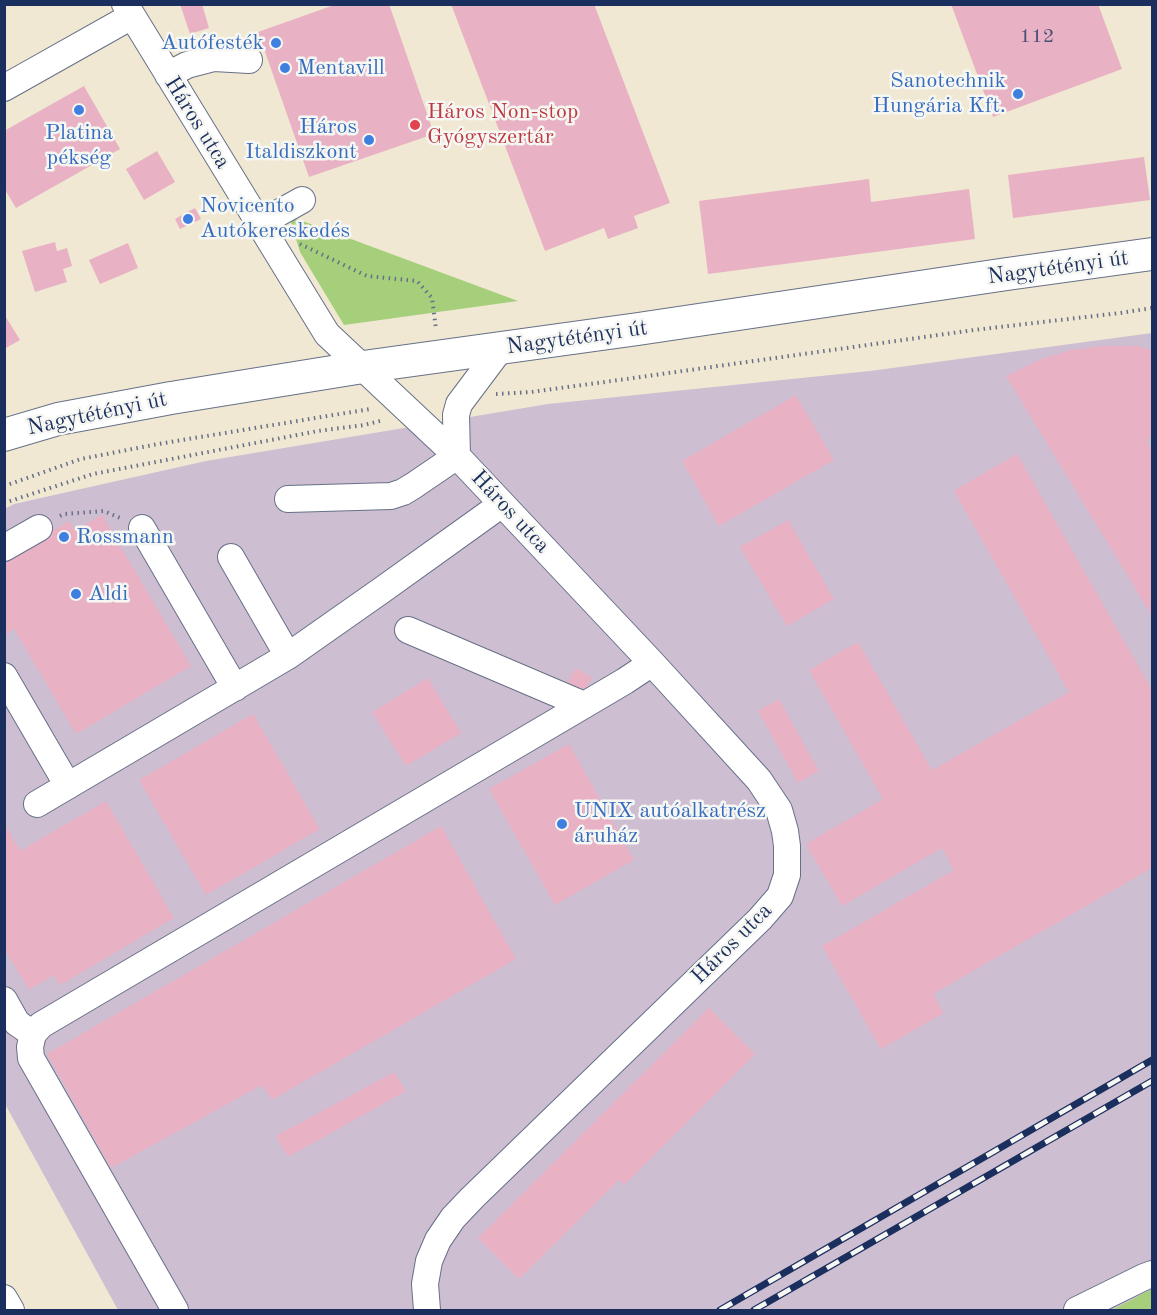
<!DOCTYPE html>
<html>
<head>
<meta charset="utf-8">
<style>
  body { margin:0 }
  #map { position:relative; width:1157px; height:1315px; overflow:hidden; background:#f0e8d2; font-family:"Old Standard TT",serif }
  canvas { display:block }
  .frame { position:absolute; inset:0; border:6px solid #1b2f5e; pointer-events:none }
</style>
</head>
<body>
<div id="map">
<canvas width="1157" height="1315"></canvas>
<div class="frame"></div>
</div>
<script>
const context = document.querySelector('canvas').getContext('2d');
context.lineJoin = 'round';
function fillPath(path, color) { context.fillStyle = color; context.fill(path, 'evenodd'); }
const shape = rows => new Path2D(rows.map(r => 'M' + r).join(''));
function strokePath(path, color, width, dash) { context.strokeStyle = color; context.lineWidth = width; context.lineCap = dash ? 'butt' : 'round'; context.setLineDash(dash || []); context.stroke(path); }
function label(font, color, halo, rows, align = 'center') {
  context.font = font + ' "Old Standard TT",serif'; context.lineWidth = 5; context.setLineDash([]); context.textBaseline = 'middle'; context.strokeStyle = halo; context.fillStyle = color; for (const [text, x, y, turn = 0] of rows) {
    context.save(); context.translate(x, y); context.rotate((+turn || 0) * Math.PI / 180); context.textAlign = isNaN(turn) ? turn : align; if (halo) context.strokeText(text, 0, 0); context.fillText(text, 0, 0); context.restore();
  }
}
const industrial = shape([
  [1152,333,1152,1289,1112,1310,118,1310,5,1104,4,509,14,504,206,461,548,404,870,371]
]);
const green = shape([
  [289,216,518,301,344,325,300,252],
  [1152,1289,1152,1310,1112,1310,1150,1290]
]);
const building = shape([
  [180,4,202,4,209,28,190,34],
  [337,4,389,4,434,134,309,177,258,32],
  [451,4,594,4,670,203,634,216,638,228,608,239,604,228,545,251],
  [951,4,1098,4,1122,69,993,117],
  [84,86,120,149,16,208,4,188,4,131],
  [157,151,175,182,144,200,126,169],
  [1144,157,1150,200,1013,218,1008,175],
  [869,179,871,202,969,189,975,239,708,274,699,201],
  [195,208,201,219,180,229,175,219],
  [55,242,57,251,67,248,72,266,63,269,67,282,35,292,22,251],
  [128,243,138,268,100,284,89,260],
  [4,314,20,340,4,349],
  [1104,346,1137,346,1152,350,1152,437,1147,441,1152,450,1152,616,1006,376,1041,359,1071,350],
  [796,395,834,460,719,526,682,461],
  [1017,454,1152,690,1152,868,933,994,944,1013,881,1049,822,946,954,870,942,848,842,906,806,844,883,799,809,670,858,642,932,770,1069,692,954,491],
  [102,515,191,666,76,734,14,629,5,635,5,559,69,521,75,530],
  [788,520,834,599,787,626,740,547],
  [576,668,592,678,584,692,567,683],
  [428,678,461,733,406,766,372,712],
  [779,699,819,771,798,783,758,711],
  [253,714,320,829,206,895,139,780],
  [569,744,634,860,555,905,489,789],
  [106,801,174,918,60,985,54,975,29,990,4,948,4,823,20,851],
  [441,826,516,959,272,1100,262,1085,111,1168,47,1054],
  [709,1008,755,1054,624,1185,619,1180,519,1279,478,1238],
  [394,1072,406,1091,288,1157,276,1136]
]);
const path = shape([
  [300,244,367,276,417,281,432,298,436,329],
  [496,394,531,392,619,380,974,330,1120,313,1152,308],
  [4,486,81,459,158,444,370,409],
  [4,503,93,474,318,431,364,425,384,420],
  [60,516,64,514,104,511,120,518]
]);
const minor = shape([
  [125,4,327,334,457,456,652,663,759,780,779,810,785,831,787,846,787,875,780,896,760,919,472,1198,453,1218,438,1240,429,1261,425,1284,427,1310],
  [168,75,187,65,214,58,249,60],
  [4,88,132,16],
  [259,224,302,200],
  [457,456,456,415,459,404,501,348],
  [288,499,391,496,403,492,413,486,457,456],
  [142,528,235,688],
  [4,548,39,528],
  [231,557,288,656],
  [408,630,584,705],
  [4,676,68,786],
  [37,804,288,656,382,590,502,504],
  [4,1000,17,1023,33,1034],
  [4,1298,11,1310],
  [175,1310,31,1058,30,1047,33,1034,41,1025,625,681,652,663],
  [1077,1310,1144,1277,1152,1274]
]);
const major = shape([
  [4,435,58,419,171,398,363,367,638,329,1007,274,1152,254]
]);
const rail = shape([
  [720,1310,1152,1060],
  [754,1310,1152,1081]
]);
const markers = [
  [276,43,6,"#3f7fe0"],
  [285,68,6,"#3f7fe0"],
  [1018,94,6,"#3f7fe0"],
  [79,110,6,"#3f7fe0"],
  [415,125,6,"#e0444e"],
  [369,140,6,"#3f7fe0"],
  [188,219,6,"#3f7fe0"],
  [64,537,6,"#3f7fe0"],
  [76,594,6,"#3f7fe0"],
  [562,824,6,"#3f7fe0"]
];
const numberNames = [
  ["112",1037,37]
];
const shopNames = [
  ["Autófesték",264,43,"right"],
  ["Mentavill",297,68],
  ["Sanotechnik",1006,81,"right"],
  ["Hungária Kft.",1006,106,"right"],
  ["Háros",357,127,"right"],
  ["Italdiszkont",357,152,"right"],
  ["Platina",79,133,"center"],
  ["pékség",79,158,"center"],
  ["Novicento",200,206],
  ["Autókereskedés",200,231],
  ["Rossmann",76,537],
  ["Aldi",88,594],
  ["UNIX autóalkatrész",574,811],
  ["áruház",574,836]
];
const healthNames = [
  ["Háros Non-stop",427,112],
  ["Gyógyszertár",427,137]
];
const streetNames = [
  ["Háros utca",197,123,58],
  ["Nagytétényi út",1058,268,-8],
  ["Nagytétényi út",577,338,-8],
  ["Nagytétényi út",97,414,-12],
  ["Háros utca",510,512,47],
  ["Háros utca",732,944,-45]
];
fillPath(industrial, '#cebed2');
fillPath(green, '#a5cf7b');
fillPath(building, '#e8b1c4');
strokePath(minor, '#667087', 28);
strokePath(major, '#667087', 34);
strokePath(path, '#667087', 4, [1.5, 4.5]);
strokePath(minor, '#fff', 26);
strokePath(major, '#fff', 32);
strokePath(rail, '#1b2f5e', 7);
strokePath(rail, '#f6f6f2', 4.5, [14]);
for (const [x, y, r, color] of markers) { const dot = new Path2D(); dot.arc(x, y, r, 0, 2 * Math.PI); context.fillStyle = color; context.fill(dot); strokePath(dot, '#f6f6f2', 2); }
label('20px', '#4e5078', null, numberNames);
label('22px', '#366cbe', '#f6f6f2', shopNames, 'left');
label('22px', '#be3a42', '#f6f6f2', healthNames, 'left');
label('22px', '#1b2f5e', '#f6f6f2', streetNames);
</script>
</body>
</html>
